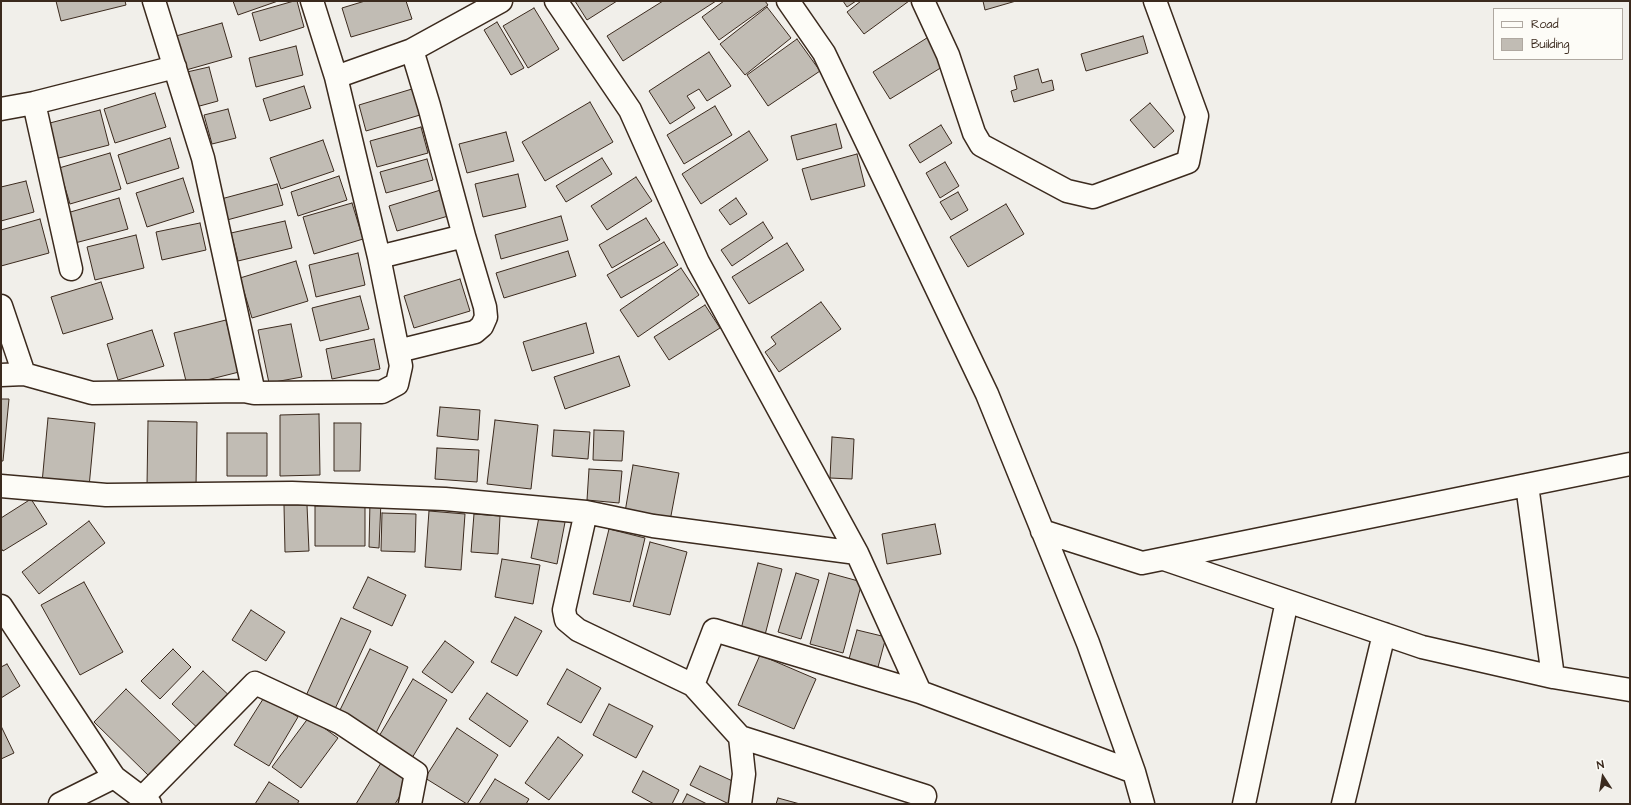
<!DOCTYPE html>
<html>
<head>
<meta charset="utf-8">
<style>
  body { margin:0 }
  #map { position:relative; width:1631px; height:805px; overflow:hidden; background:#f1efea; font-family:"Architects Daughter",sans-serif }
  canvas { display:block }
  .frame { position:absolute; inset:0; border:2px solid #3b2a1e; pointer-events:none }
  .legend { position:absolute; left:1493px; top:8px; width:130px; height:52px; box-sizing:border-box; background:#fdfcf7; border:1px solid #afa8a0; margin:0; padding:5px 7px; list-style:none; font-size:12px; color:#3b2a1e }
  .legend li { display:flex; align-items:center; gap:8px; height:20px }
  .legend b { width:20px; border:1px solid #afa8a0 }
  .north { position:absolute; left:1583px; top:757px; width:40px; height:40px; -webkit-text-stroke:3px #fdfcf7; paint-order:stroke; rotate:348deg; font-size:11px; font-weight:700; line-height:16px; text-align:center; color:#3b2a1e }
  .north::after { content:''; display:block; margin:auto; width:14px; height:18px; background:#3b2a1e; clip-path:polygon(50% 0,100% 100%,50% 72%,0 100%) }
</style>
</head>
<body>
<div id="map">
<canvas width="1631" height="805"></canvas>
<div class="frame"></div>
<ul class="legend">
<li><b style="height:5px;background:#fdfcf7"></b>Road</li>
<li><b style="height:11px;background:#c1bcb4"></b>Building</li>
</ul>
<div class="north">N</div>
</div>
<script>
const context = document.querySelector('canvas').getContext('2d');
context.lineJoin = 'round';
function fillPath(path, color) { context.fillStyle = color; context.fill(path, 'evenodd'); }
const shape = rows => new Path2D(rows.map(r => 'M' + r).join(''));
function strokePath(path, color, width, dash) { context.strokeStyle = color; context.lineWidth = width; context.lineCap = dash ? 'butt' : 'round'; context.setLineDash(dash || []); context.stroke(path); }
const building = shape([
  [56,1,125,1,126,5,61,21,56,1],
  [233,1,278,1,238,15,233,1],
  [294,1,297,1,304,27,260,41,252,13,294,1],
  [365,1,406,1,412,19,351,37,342,8,365,1],
  [575,1,617,1,587,20,575,1],
  [663,1,716,1,623,61,607,36,663,1],
  [724,1,765,1,768,5,719,40,702,17,724,1],
  [843,1,856,1,847,7,843,1],
  [861,1,909,1,864,34,847,12,861,1],
  [983,1,1016,1,985,10,983,1],
  [767,7,791,38,745,75,720,44,767,7],
  [534,8,559,49,528,68,503,26,534,8],
  [497,22,524,68,511,75,484,30,497,22],
  [222,23,232,57,179,72,169,38,222,23],
  [930,36,947,64,890,99,873,72,930,36],
  [1143,36,1148,53,1086,71,1081,54,1143,36],
  [797,39,820,71,768,106,747,75,797,39],
  [296,46,303,75,256,87,249,58,296,46],
  [709,52,731,86,707,101,699,89,687,96,695,108,670,124,649,91,709,52],
  [209,67,218,101,196,107,187,72,209,67],
  [1038,69,1042,83,1052,80,1054,90,1014,102,1011,91,1017,89,1014,76,1038,69],
  [304,86,311,108,270,121,263,99,304,86],
  [412,89,420,115,366,131,359,105,412,89],
  [155,93,166,127,115,143,104,109,155,93],
  [590,102,613,142,545,181,522,142,590,102],
  [1150,103,1174,131,1154,148,1130,120,1150,103],
  [715,106,732,135,684,164,667,135,715,106],
  [228,109,236,138,212,144,204,115,228,109],
  [100,110,109,145,55,159,46,124,100,110],
  [836,124,842,148,797,160,791,136,836,124],
  [941,125,952,143,920,163,909,145,941,125],
  [421,127,428,153,377,167,370,141,421,127],
  [749,131,768,160,701,204,682,174,749,131],
  [506,132,514,161,467,173,459,144,506,132],
  [170,138,179,168,127,184,118,155,170,138],
  [323,140,334,171,281,189,270,158,323,140],
  [110,153,121,189,70,204,59,168,110,153],
  [857,154,865,186,811,200,802,169,857,154],
  [602,158,612,174,566,202,556,186,602,158],
  [427,159,433,180,386,193,380,172,427,159],
  [945,162,959,186,940,198,926,173,945,162],
  [518,174,526,207,483,217,475,184,518,174],
  [339,176,347,200,298,216,291,192,339,176],
  [636,177,652,201,607,230,591,206,636,177],
  [183,178,194,212,147,227,136,193,183,178],
  [26,181,34,212,1,221,1,187,26,181],
  [277,184,283,205,227,220,221,199,277,184],
  [447,188,455,214,397,231,389,206,447,188],
  [958,192,968,210,951,220,940,202,958,192],
  [119,198,128,229,75,243,67,213,119,198],
  [736,198,747,214,730,225,719,210,736,198],
  [352,203,363,239,314,254,303,217,352,203],
  [1006,204,1024,234,968,267,950,237,1006,204],
  [561,216,568,240,501,259,495,235,561,216],
  [646,218,660,240,612,268,599,245,646,218],
  [40,219,49,253,1,266,1,230,40,219],
  [285,221,292,248,238,261,231,233,285,221],
  [763,222,773,238,732,266,721,250,763,222],
  [200,223,206,250,162,260,156,232,200,223],
  [136,235,144,268,95,280,87,247,136,235],
  [664,242,678,265,621,298,607,275,664,242],
  [787,243,804,270,749,304,732,277,787,243],
  [568,251,576,276,504,298,496,273,568,251],
  [358,253,365,285,316,297,309,265,358,253],
  [296,261,308,301,252,318,240,278,296,261],
  [681,268,699,295,638,337,620,310,681,268],
  [460,279,470,311,414,328,404,296,460,279],
  [101,282,113,319,63,334,51,297,101,282],
  [360,296,369,329,320,341,312,308,360,296],
  [821,302,841,329,779,372,765,352,776,344,771,337,821,302],
  [705,305,720,328,669,360,654,337,705,305],
  [226,320,239,372,187,385,174,333,226,320],
  [586,323,594,353,532,371,523,342,586,323],
  [291,324,302,377,269,383,258,330,291,324],
  [152,330,164,366,118,380,107,344,152,330],
  [374,339,380,369,332,379,326,349,374,339],
  [619,356,630,386,565,409,554,377,619,356],
  [1,399,9,399,3,461,1,461,1,399],
  [440,407,480,410,478,440,437,436,440,407],
  [319,414,320,475,280,476,280,415,319,414],
  [48,418,95,423,89,487,42,483,48,418],
  [495,420,538,425,531,489,487,484,495,420],
  [148,421,197,422,196,487,147,486,148,421],
  [334,423,361,423,360,471,334,471,334,423],
  [554,430,590,432,588,459,552,456,554,430],
  [594,430,624,431,622,461,593,460,594,430],
  [227,433,267,433,267,476,227,476,227,433],
  [832,437,854,439,852,479,830,478,832,437],
  [437,448,479,450,477,482,435,479,437,448],
  [633,465,679,473,670,521,625,512,633,465],
  [589,469,622,471,619,503,587,500,589,469],
  [31,499,47,524,3,551,1,548,1,518,31,499],
  [370,501,381,501,379,548,369,547,370,501],
  [284,505,307,505,309,551,285,552,284,505],
  [315,506,365,506,365,546,315,546,315,506],
  [429,511,465,514,461,570,425,567,429,511],
  [540,512,566,517,557,564,531,558,540,512],
  [382,513,416,514,415,552,381,551,382,513],
  [474,514,500,516,498,554,471,552,474,514],
  [89,521,105,543,39,594,22,572,89,521],
  [935,524,941,554,887,564,882,534,935,524],
  [609,529,645,538,630,602,593,594,609,529],
  [650,542,687,552,670,615,633,606,650,542],
  [502,559,540,565,533,604,495,597,502,559],
  [758,563,782,569,765,635,741,629,758,563],
  [796,573,819,580,801,639,778,632,796,573],
  [829,573,862,582,843,653,810,644,829,573],
  [368,577,406,595,392,626,353,608,368,577],
  [84,582,123,652,80,675,41,605,84,582],
  [251,610,285,632,266,661,232,640,251,610],
  [515,617,542,631,517,676,491,662,515,617],
  [341,618,371,631,334,711,305,698,341,618],
  [857,630,886,637,878,667,849,659,857,630],
  [445,641,474,662,452,693,422,672,445,641],
  [173,649,191,667,160,699,141,681,173,649],
  [370,649,408,667,376,733,338,714,370,649],
  [760,655,816,679,794,729,738,705,760,655],
  [7,664,20,686,1,698,1,667,7,664],
  [567,669,601,688,581,723,547,704,567,669],
  [203,671,234,700,203,733,172,704,203,671],
  [413,679,447,700,409,763,375,743,413,679],
  [126,689,183,744,150,777,94,722,126,689],
  [487,693,528,721,510,747,469,719,487,693],
  [265,696,298,717,269,766,234,745,265,696],
  [609,704,653,726,636,758,593,735,609,704],
  [309,717,338,738,301,788,272,767,309,717],
  [1,726,14,753,1,759,1,726],
  [457,728,498,755,467,804,425,778,457,728],
  [558,737,583,755,549,800,525,783,558,737],
  [384,758,413,775,395,804,356,804,384,758],
  [700,766,739,784,729,804,690,785,700,766],
  [643,771,679,790,672,804,654,804,632,792,643,771],
  [495,779,529,799,526,804,479,804,495,779],
  [269,782,299,801,297,804,255,804,269,782],
  [687,794,707,804,682,804,687,794],
  [778,798,800,804,776,804,778,798]
]);
const minor = shape([
  [556,1,630,110,698,262,857,553,920,692,714,630,693,685,578,630,566,620,564,610,586,512],
  [788,1,824,53,987,394,1088,643,1134,772,1143,804],
  [923,1,948,55,974,133,981,145,1067,191,1093,197,1188,162,1197,116,1155,1],
  [412,50,501,1],
  [336,77,412,50,429,106,464,236,379,257],
  [34,103,71,269],
  [1,109,34,103,175,67],
  [1,306,24,374],
  [398,351,475,332,482,326,486,317,485,307,464,236],
  [1,375,24,374,92,393,244,391,254,393,203,158,154,1],
  [254,393,382,392,397,384,401,366,379,257,336,77,312,1],
  [1,486,106,495,292,493,445,499,586,512,653,526,857,553],
  [1042,531,1142,563,1630,464],
  [1164,559,1422,647,1553,677,1527,485],
  [1553,677,1630,690],
  [693,685,740,737,744,774,740,804],
  [920,692,1134,772],
  [740,737,925,796,922,804],
  [142,798,255,683,341,723,416,773,410,804],
  [60,804,114,777],
  [1244,804,1287,601],
  [1343,804,1384,634]
]);
const tertiary = shape([
  [1,606,114,777,150,804]
]);
fillPath(building, '#c1bcb4');
strokePath(building, '#3b2a1e', 1);
strokePath(minor, '#3b2a1e', 25);
strokePath(tertiary, '#3b2a1e', 25);
strokePath(minor, '#fdfcf7', 22);
strokePath(tertiary, '#fdfcf7', 22);
</script>
</body>
</html>
